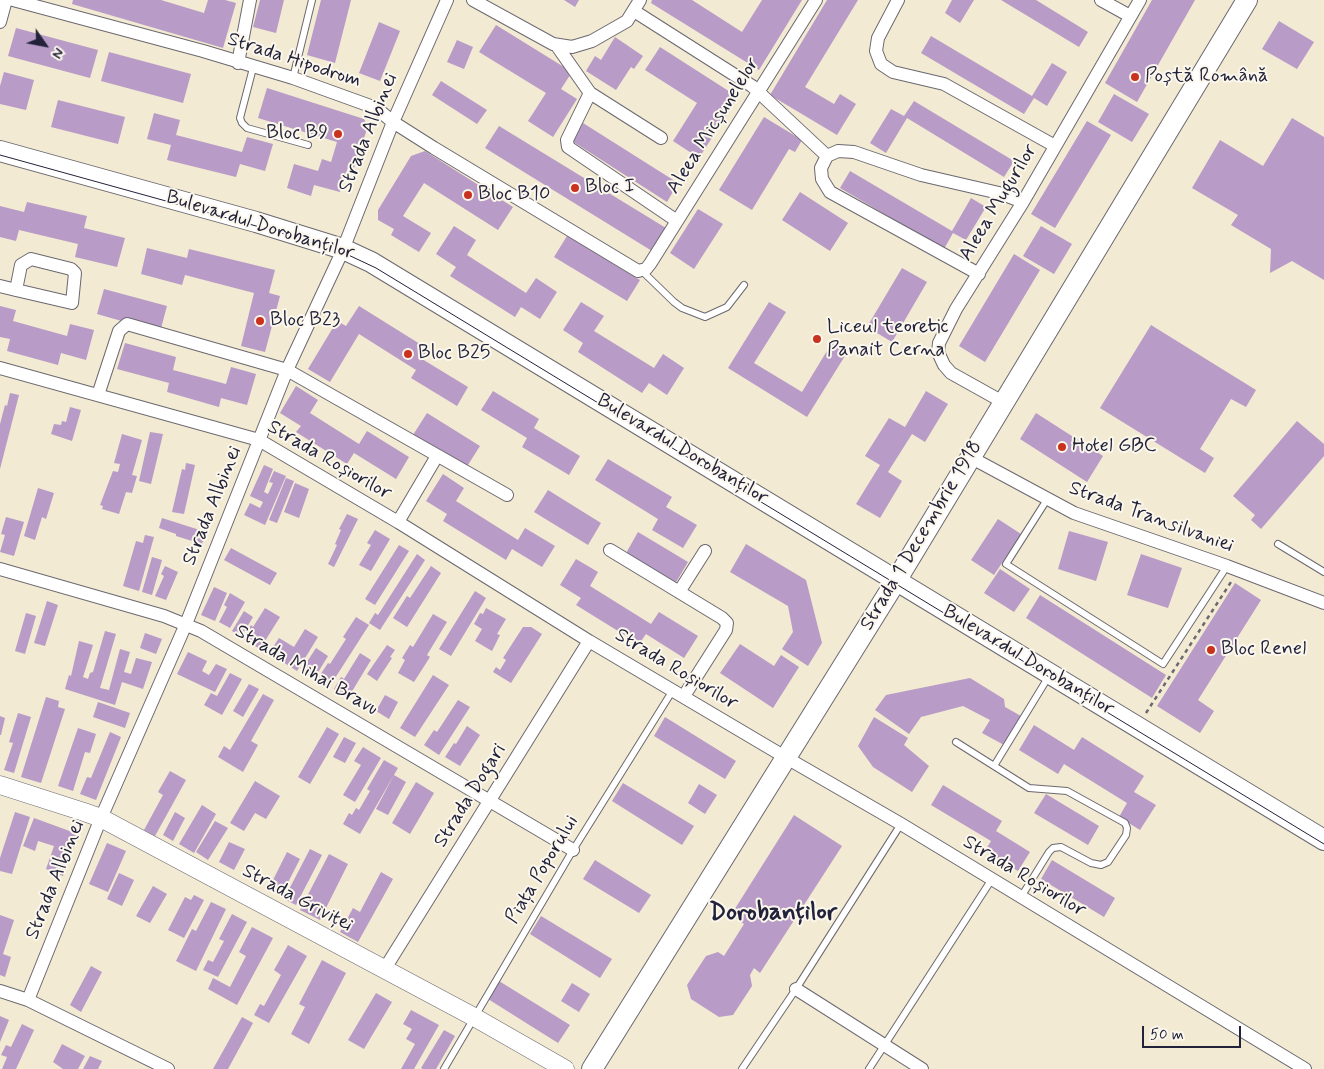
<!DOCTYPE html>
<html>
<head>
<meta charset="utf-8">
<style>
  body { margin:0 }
  #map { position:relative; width:1324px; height:1069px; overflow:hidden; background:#f2ead2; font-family:Mynerve,sans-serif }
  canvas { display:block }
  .north { position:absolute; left:20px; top:20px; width:50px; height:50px; -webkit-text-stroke:4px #fbf7ec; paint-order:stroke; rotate:123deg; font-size:14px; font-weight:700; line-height:20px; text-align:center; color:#22223b }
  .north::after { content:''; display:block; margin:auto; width:18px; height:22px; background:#22223b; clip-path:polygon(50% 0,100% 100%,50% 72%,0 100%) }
  .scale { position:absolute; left:1142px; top:1026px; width:99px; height:22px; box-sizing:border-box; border:2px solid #22223b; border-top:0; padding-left:6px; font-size:15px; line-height:18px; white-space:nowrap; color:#22223b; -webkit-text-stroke:4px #fbf7ec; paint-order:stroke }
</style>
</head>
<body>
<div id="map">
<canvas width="1324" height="1069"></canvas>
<div class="north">N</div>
<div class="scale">50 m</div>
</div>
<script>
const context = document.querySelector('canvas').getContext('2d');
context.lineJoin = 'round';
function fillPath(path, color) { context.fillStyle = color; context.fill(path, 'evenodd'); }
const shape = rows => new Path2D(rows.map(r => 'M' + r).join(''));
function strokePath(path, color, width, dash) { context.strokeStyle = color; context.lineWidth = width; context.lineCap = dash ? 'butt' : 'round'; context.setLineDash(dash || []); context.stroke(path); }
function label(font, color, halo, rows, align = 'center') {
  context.font = font + ' Mynerve,sans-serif'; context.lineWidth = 4; context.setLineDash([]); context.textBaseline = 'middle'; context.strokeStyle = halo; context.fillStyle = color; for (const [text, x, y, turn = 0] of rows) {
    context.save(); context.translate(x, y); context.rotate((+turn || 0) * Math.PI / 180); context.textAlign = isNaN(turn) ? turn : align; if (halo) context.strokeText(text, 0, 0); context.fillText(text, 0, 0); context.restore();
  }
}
const building = shape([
  [73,0,161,0,204,13,208,0,225,0,236,3,223,48,72,4],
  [260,0,284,0,276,33,253,27],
  [321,0,351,0,335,63,307,55],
  [564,0,579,0,575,7],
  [652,0,692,0,742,32,762,0,802,0,759,70,651,3],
  [827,0,858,0,805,87,834,104,840,94,856,104,837,135,770,95],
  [952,0,974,0,960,23,945,13],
  [1001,0,1036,0,1088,32,1079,47],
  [1152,0,1195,0,1137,102,1105,83],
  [1279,21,1314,42,1297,69,1262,49],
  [379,22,400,31,380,81,359,73],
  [496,25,572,72,561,89,577,99,553,137,528,121,546,93,479,52],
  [16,28,98,50,90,78,8,56],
  [931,36,1032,96,1052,63,1067,72,1047,106,1034,98,1024,114,921,53],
  [615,37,643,56,634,69,631,67,616,90,586,71,595,56,601,60],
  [457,40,473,47,464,69,447,62],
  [660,47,738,97,699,158,673,141,697,103,645,70],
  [109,52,191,74,183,103,101,81],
  [4,72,34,80,26,110,0,104,0,86],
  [441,81,487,110,477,124,432,95],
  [267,88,364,119,368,126,354,168,348,167,340,192,314,185,311,196,287,188,294,164,318,171,322,159,331,162,337,142,258,118],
  [1114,94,1149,114,1132,142,1098,122],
  [58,100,125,117,118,144,51,127],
  [914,101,1014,161,1004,177,907,118,886,153,870,143,891,109,904,116],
  [154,113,180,120,176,135,242,152,247,137,273,144,265,171,240,164,236,177,167,160,171,145,147,139],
  [764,117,802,140,795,152,789,149,752,210,719,190],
  [1292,118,1324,137,1324,280,1292,261,1270,273,1271,249,1231,225,1238,215,1192,188,1220,140,1263,166],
  [1087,121,1111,135,1055,228,1031,214],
  [583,123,678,183,667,202,572,141],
  [499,126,666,228,652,251,485,148],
  [425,151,513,207,498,230,424,183,403,216,431,233,419,252,391,235,394,229,378,220,378,210,411,156],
  [850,171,952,231,971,198,986,207,966,240,953,233,944,249,840,188],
  [800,192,848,223,830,251,782,220],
  [27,202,87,216,84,228,125,238,117,267,75,257,78,244,19,230,16,241,0,237,0,206,24,212],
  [698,209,723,224,694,269,670,253],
  [454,226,476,240,467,255,526,293,536,278,557,292,540,319,521,307,515,317,450,276,456,267,436,254],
  [1041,226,1072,244,1054,274,1023,256],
  [567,236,640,280,627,301,554,257],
  [147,248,187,258,189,249,275,270,269,293,280,296,265,352,241,346,254,293,185,275,182,285,141,274],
  [1014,254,1040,270,985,362,959,346],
  [902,268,927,282,892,342,867,327],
  [104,289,167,306,160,332,97,314],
  [581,302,604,316,594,331,654,368,663,354,684,368,667,395,649,383,642,393,578,352,583,343,563,330],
  [769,302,786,312,754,363,802,392,833,341,848,351,807,417,728,368],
  [0,306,16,310,13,321,67,336,70,324,94,330,86,360,61,353,58,365,7,351,10,339,0,337],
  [359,306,428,349,422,359,468,387,457,406,411,378,416,370,359,334,330,382,308,369,337,321,346,326],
  [1151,325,1256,390,1246,407,1231,399,1200,449,1214,458,1205,473,1100,408],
  [125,343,176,357,173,370,226,384,231,367,256,374,247,405,221,398,219,407,167,392,169,383,117,369],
  [296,386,318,400,310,413,359,444,367,431,409,457,396,479,354,453,347,464,296,432,301,426,280,413],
  [493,391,539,419,534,428,580,456,569,475,522,447,527,438,481,410],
  [926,391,948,404,925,442,912,434,888,472,902,481,880,518,856,504,880,465,865,456,889,418,905,427],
  [10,393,19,395,0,469,0,424,5,405,7,406],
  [70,407,81,410,72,441,51,434,54,424,61,425,62,421,66,422],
  [427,413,480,446,466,468,413,435],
  [1036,413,1103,456,1087,482,1020,439],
  [1297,421,1324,444,1324,456,1261,529,1251,520,1255,515,1233,496],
  [150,432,163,434,151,484,139,481],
  [122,434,142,440,132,475,137,476,132,493,126,492,119,514,102,509,103,506,100,505,113,471,118,472,120,464,114,463],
  [608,459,672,497,666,507,697,525,683,548,652,530,658,519,595,480],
  [186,463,195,465,184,514,172,512,182,469,185,470],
  [264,465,273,469,264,492,268,494,273,483,269,482,274,471,286,476,265,525,244,515,250,503,260,508,263,502,250,496],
  [443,474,464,488,456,501,518,540,525,528,555,546,542,567,512,549,506,560,443,521,447,514,426,501],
  [286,478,294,481,277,523,269,520],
  [295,483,309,489,299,518,284,512],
  [38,488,54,493,46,519,42,517,35,540,24,536],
  [548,490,601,523,588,545,534,512],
  [347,514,358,519,334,567,328,564,337,545,335,544,341,530,339,529],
  [6,517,24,522,14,556,0,552,5,535,1,534],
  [162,518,206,532,202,544,176,536,176,534,159,528],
  [998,519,1021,534,994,575,971,560],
  [375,530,390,539,371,571,359,565,371,545,367,543],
  [1069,531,1108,542,1096,581,1058,569],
  [638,532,688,562,675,584,625,555],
  [145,535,154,537,139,591,123,586,136,541,143,543],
  [746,544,806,580,822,643,808,666,782,649,793,632,788,606,730,572],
  [399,545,409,551,375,605,365,599],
  [231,548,277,573,270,585,224,560],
  [417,554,425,560,380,630,369,623,375,613,378,615],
  [1141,554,1182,568,1168,608,1127,595],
  [152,557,162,560,152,595,142,592],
  [576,559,598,572,590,586,651,624,659,612,698,636,684,658,646,634,639,644,576,605,581,598,560,585],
  [165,566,178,572,166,600,155,596,164,576,161,574],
  [431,566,441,573,407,627,393,618,407,596,410,598],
  [1000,569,1030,589,1014,612,984,593],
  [1235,583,1261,600,1198,700,1214,711,1200,733,1157,706],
  [214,587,227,593,215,621,201,615],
  [475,591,486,598,451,656,439,649],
  [230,593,245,602,230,628,219,622,227,607,224,605],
  [1040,595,1166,675,1152,698,1026,618],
  [47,601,58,605,45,646,34,643],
  [265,608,280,617,260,649,243,639,251,625,253,627],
  [486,608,506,619,497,634,500,635,492,651,475,641,482,629,474,624,480,613,483,614],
  [244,611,253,617,241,637,232,631],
  [26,613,36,616,25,654,15,651],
  [433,614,447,622,427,655,430,657,414,682,398,673,405,660,402,658,410,645,413,647],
  [356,617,369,625,328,689,316,681,328,663,330,664,346,639,343,637],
  [523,627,531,627,542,634,511,683,493,672,496,667,500,670,506,660,503,658],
  [305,629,318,637,297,671,269,653,279,638,294,647],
  [105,631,116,634,100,688,109,690,120,649,130,652,124,672,131,674,136,658,152,662,143,689,122,682,115,705,65,689,69,675,71,676,79,641,93,645,83,677,88,679,90,673,93,672],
  [145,633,162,639,156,654,140,648],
  [740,644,774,666,781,655,799,667,773,708,720,673],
  [387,645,395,650,390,657,392,658,377,681,367,674],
  [316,648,328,656,314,679,301,671],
  [188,652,207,661,202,671,209,675,216,664,227,669,215,692,177,674],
  [360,653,371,660,348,698,334,689,341,677,344,679],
  [230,673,242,679,222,715,204,705,211,693,217,696],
  [433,675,449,685,415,737,400,728],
  [970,678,1004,699,1005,707,1021,716,1004,745,982,733,990,720,963,706,921,717,909,734,875,710,886,695],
  [249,684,259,689,243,717,233,711],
  [263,694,274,700,251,741,258,745,243,772,218,757,224,746,230,750],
  [385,695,398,702,389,719,376,711],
  [46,697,59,701,58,707,65,709,41,783,21,777],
  [458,700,470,707,439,755,424,745,434,730,437,732],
  [98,702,130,713,125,728,93,717],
  [18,713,31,717,14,773,4,770,13,743,9,742],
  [0,716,5,718,1,735,0,735],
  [665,717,736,761,725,779,654,736],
  [874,717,908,738,904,745,929,766,912,792,873,767,858,746],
  [1034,725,1074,750,1082,737,1144,776,1134,792,1156,805,1140,830,1119,817,1127,803,1064,764,1058,774,1019,750],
  [467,726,480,735,460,766,445,757,454,743,456,744],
  [327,727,339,734,310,784,298,777],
  [78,728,96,734,90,753,85,752,73,791,58,786],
  [110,732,121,737,96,800,80,794,87,777,91,778],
  [344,737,356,743,345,763,333,757],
  [363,747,381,758,355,802,343,795,361,765,354,761],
  [384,760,398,768,360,834,343,824,349,813,352,815,356,808,359,810,370,791,367,789],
  [170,771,186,780,155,836,144,830,163,795,158,792],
  [394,775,406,782,388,815,376,809],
  [255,781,280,796,266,819,255,813,244,831,230,823],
  [416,782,434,793,410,834,392,823],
  [623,783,694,826,682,845,612,801],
  [699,784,717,795,705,814,688,803],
  [943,785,1002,821,996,831,1030,852,1018,871,985,851,991,841,931,805],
  [1046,794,1099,826,1088,845,1034,813],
  [202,805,216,814,194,853,179,844],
  [15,812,30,817,12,874,0,871,0,858],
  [175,812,185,818,173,841,163,835],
  [794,815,842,846,760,973,754,968,750,975,752,986,733,1015,719,1017,691,999,687,985,706,956,718,952,724,956,744,924,731,915],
  [34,818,75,833,77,839,63,876,46,869,54,846,38,841,35,851,23,846],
  [215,821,228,828,208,860,196,852],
  [229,842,245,849,234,870,219,862],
  [107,843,126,851,108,892,89,884],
  [310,849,322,855,296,905,284,899],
  [287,852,300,859,281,896,268,890],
  [329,854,348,864,320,920,300,910],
  [595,860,651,895,639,913,583,879],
  [1052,860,1115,898,1104,917,1041,879],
  [381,872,393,879,358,942,340,932,353,908,360,912],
  [119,873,134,880,122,906,107,899],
  [153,886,167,894,150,923,136,916],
  [194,895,204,900,184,938,168,930,185,897,191,900],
  [211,902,226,909,196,971,176,961,192,929,196,931],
  [232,914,247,922,218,977,203,970,208,960,213,962,224,941,219,939],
  [0,915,14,920,3,954,11,957,5,977,0,975],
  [541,916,612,959,600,978,530,934],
  [252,927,273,938,237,1005,208,989,213,978,230,987,246,956,239,952],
  [288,945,307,956,269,1023,254,1015,260,1004,264,1006,281,975,274,970],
  [322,960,346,973,309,1044,291,1034,305,1007,299,1004],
  [91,966,102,972,81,1012,70,1005],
  [499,981,570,1025,558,1043,488,999],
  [572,983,590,994,579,1012,561,1001],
  [376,993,392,1002,364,1049,348,1040],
  [411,1010,439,1025,414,1069,401,1069,415,1044,406,1039,412,1029,403,1024],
  [0,1016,9,1020,0,1042],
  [242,1017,253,1023,228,1069,213,1069],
  [22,1024,34,1030,16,1069,2,1069,7,1057,1,1055,6,1045,11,1047],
  [444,1030,455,1036,436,1069,423,1069,421,1068],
  [62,1044,85,1056,78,1069,63,1069,53,1062],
  [90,1056,102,1061,98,1069,83,1069]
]);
const path = shape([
  [1146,713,1231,582]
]);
const service = shape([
  [253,68,240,118,242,123,247,128,308,145],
  [293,78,312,0],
  [642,271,674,302,682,308,705,317,727,307,744,285],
  [1048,498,1006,564,1163,664,1227,566],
  [1278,544,1324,572],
  [956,742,1029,788,1067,791,1125,823,1127,828,1126,835,1108,862,1101,865,1091,863,1061,847,1053,848,1049,852,1021,897],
  [994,766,1049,676],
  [444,1069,573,850,673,690],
  [742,1069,796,989,901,824],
  [869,1069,992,879]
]);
const minor = shape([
  [13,0,203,51,293,78,376,108,393,122,434,148,638,271,646,269,650,264,816,0],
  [473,0,553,44,572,47,592,41,627,21,640,0],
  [898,0,878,38,876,51,881,64,893,72,944,84,1055,146],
  [1101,0,1130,16],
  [634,11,752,86,827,156],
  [0,22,6,0],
  [557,46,590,93,661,138],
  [238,63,250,0],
  [590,93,567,140,568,147,677,221],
  [979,274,830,192,822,179,821,168,827,156,838,151,854,152,921,175,999,193,1023,202],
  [0,286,16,290,72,303,75,273,71,269,31,259,21,265,16,290],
  [0,368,259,440,398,522,589,641,785,757,901,824,1305,1069],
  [98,395,119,331,127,324,287,370,507,495],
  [1003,402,951,373,944,365,938,352,939,343,956,309,1023,202,1140,0],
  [970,457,1074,513,1227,566,1324,603],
  [398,522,437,456],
  [610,550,722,618,727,623,726,630,684,696],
  [0,569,164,616,201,631,573,850],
  [679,592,705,551],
  [384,970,589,641],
  [796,989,922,1069],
  [0,991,28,1000,168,1069],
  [28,1000,101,818,186,624,287,370,342,252,393,122,447,0]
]);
const secondary = shape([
  [0,785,84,812,101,818,474,1017,565,1069]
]);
const primary = shape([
  [0,151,256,222,343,249,371,262,1324,840],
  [592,1069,896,581,1247,0]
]);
const tram = shape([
  [0,155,285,234,342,252,376,268,1324,844]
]);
const markers = [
  [1135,77,5,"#c8321e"],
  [338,134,5,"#c8321e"],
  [575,188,5,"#c8321e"],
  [468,195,5,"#c8321e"],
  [260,321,5,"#c8321e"],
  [817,339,5,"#c8321e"],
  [408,354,5,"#c8321e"],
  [1062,447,5,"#c8321e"],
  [1211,650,5,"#c8321e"]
];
const streetNames = [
  ["Strada Hipodrom",294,61,18],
  ["Aleea Micșunelelor",714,126,-58],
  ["Strada Albinei",369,133,-68],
  ["Aleea Mugurilor",999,203,-59],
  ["Bulevardul Dorobanților",260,226,17],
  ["Bulevardul Dorobanților",682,450,31],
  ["Strada Roșiorilor",329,461,30],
  ["Strada Albinei",213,506,-68],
  ["Strada Transilvaniei",1151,518,20],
  ["Strada 1 Decembrie 1918",922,536,-59],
  ["Bulevardul Dorobanților",1028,661,31],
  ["Strada Roșiorilor",676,670,31],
  ["Strada Mihai Bravu",306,671,30],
  ["Strada Dogari",471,796,-58],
  ["Piața Poporului",543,870,-59],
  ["Strada Roșiorilor",1024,877,31],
  ["Strada Albinei",56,880,-68],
  ["Strada Griviței",297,899,28]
];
const poiNames = [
  ["Poștă Română",1145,77],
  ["Bloc B9",328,134,"right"],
  ["Bloc I",585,188],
  ["Bloc B10",478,195],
  ["Bloc B23",270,321],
  ["Liceul teoretic",827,328],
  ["Panait Cerna",827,351],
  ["Bloc B25",418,354],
  ["Hotel GBC",1072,447],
  ["Bloc Renel",1221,650]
];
const districtNames = [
  ["Dorobanților",773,914]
];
fillPath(building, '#b89bc7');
strokePath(service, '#6b6870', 8);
strokePath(minor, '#6b6870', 14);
strokePath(secondary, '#6b6870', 19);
strokePath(primary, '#6b6870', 22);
strokePath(path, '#6b6870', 2.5, [4, 4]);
strokePath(service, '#fff', 6);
strokePath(minor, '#fff', 12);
strokePath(secondary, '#fff', 18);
strokePath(primary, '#fff', 20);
strokePath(tram, '#22223b', 1);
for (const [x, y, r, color] of markers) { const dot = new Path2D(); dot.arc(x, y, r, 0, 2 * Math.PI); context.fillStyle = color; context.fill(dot); strokePath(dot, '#fbf7ec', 2); }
label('20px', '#22223b', '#fbf7ec', streetNames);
label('20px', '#22223b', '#fbf7ec', poiNames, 'left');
label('bold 25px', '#22223b', '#fbf7ec', districtNames);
</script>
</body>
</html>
